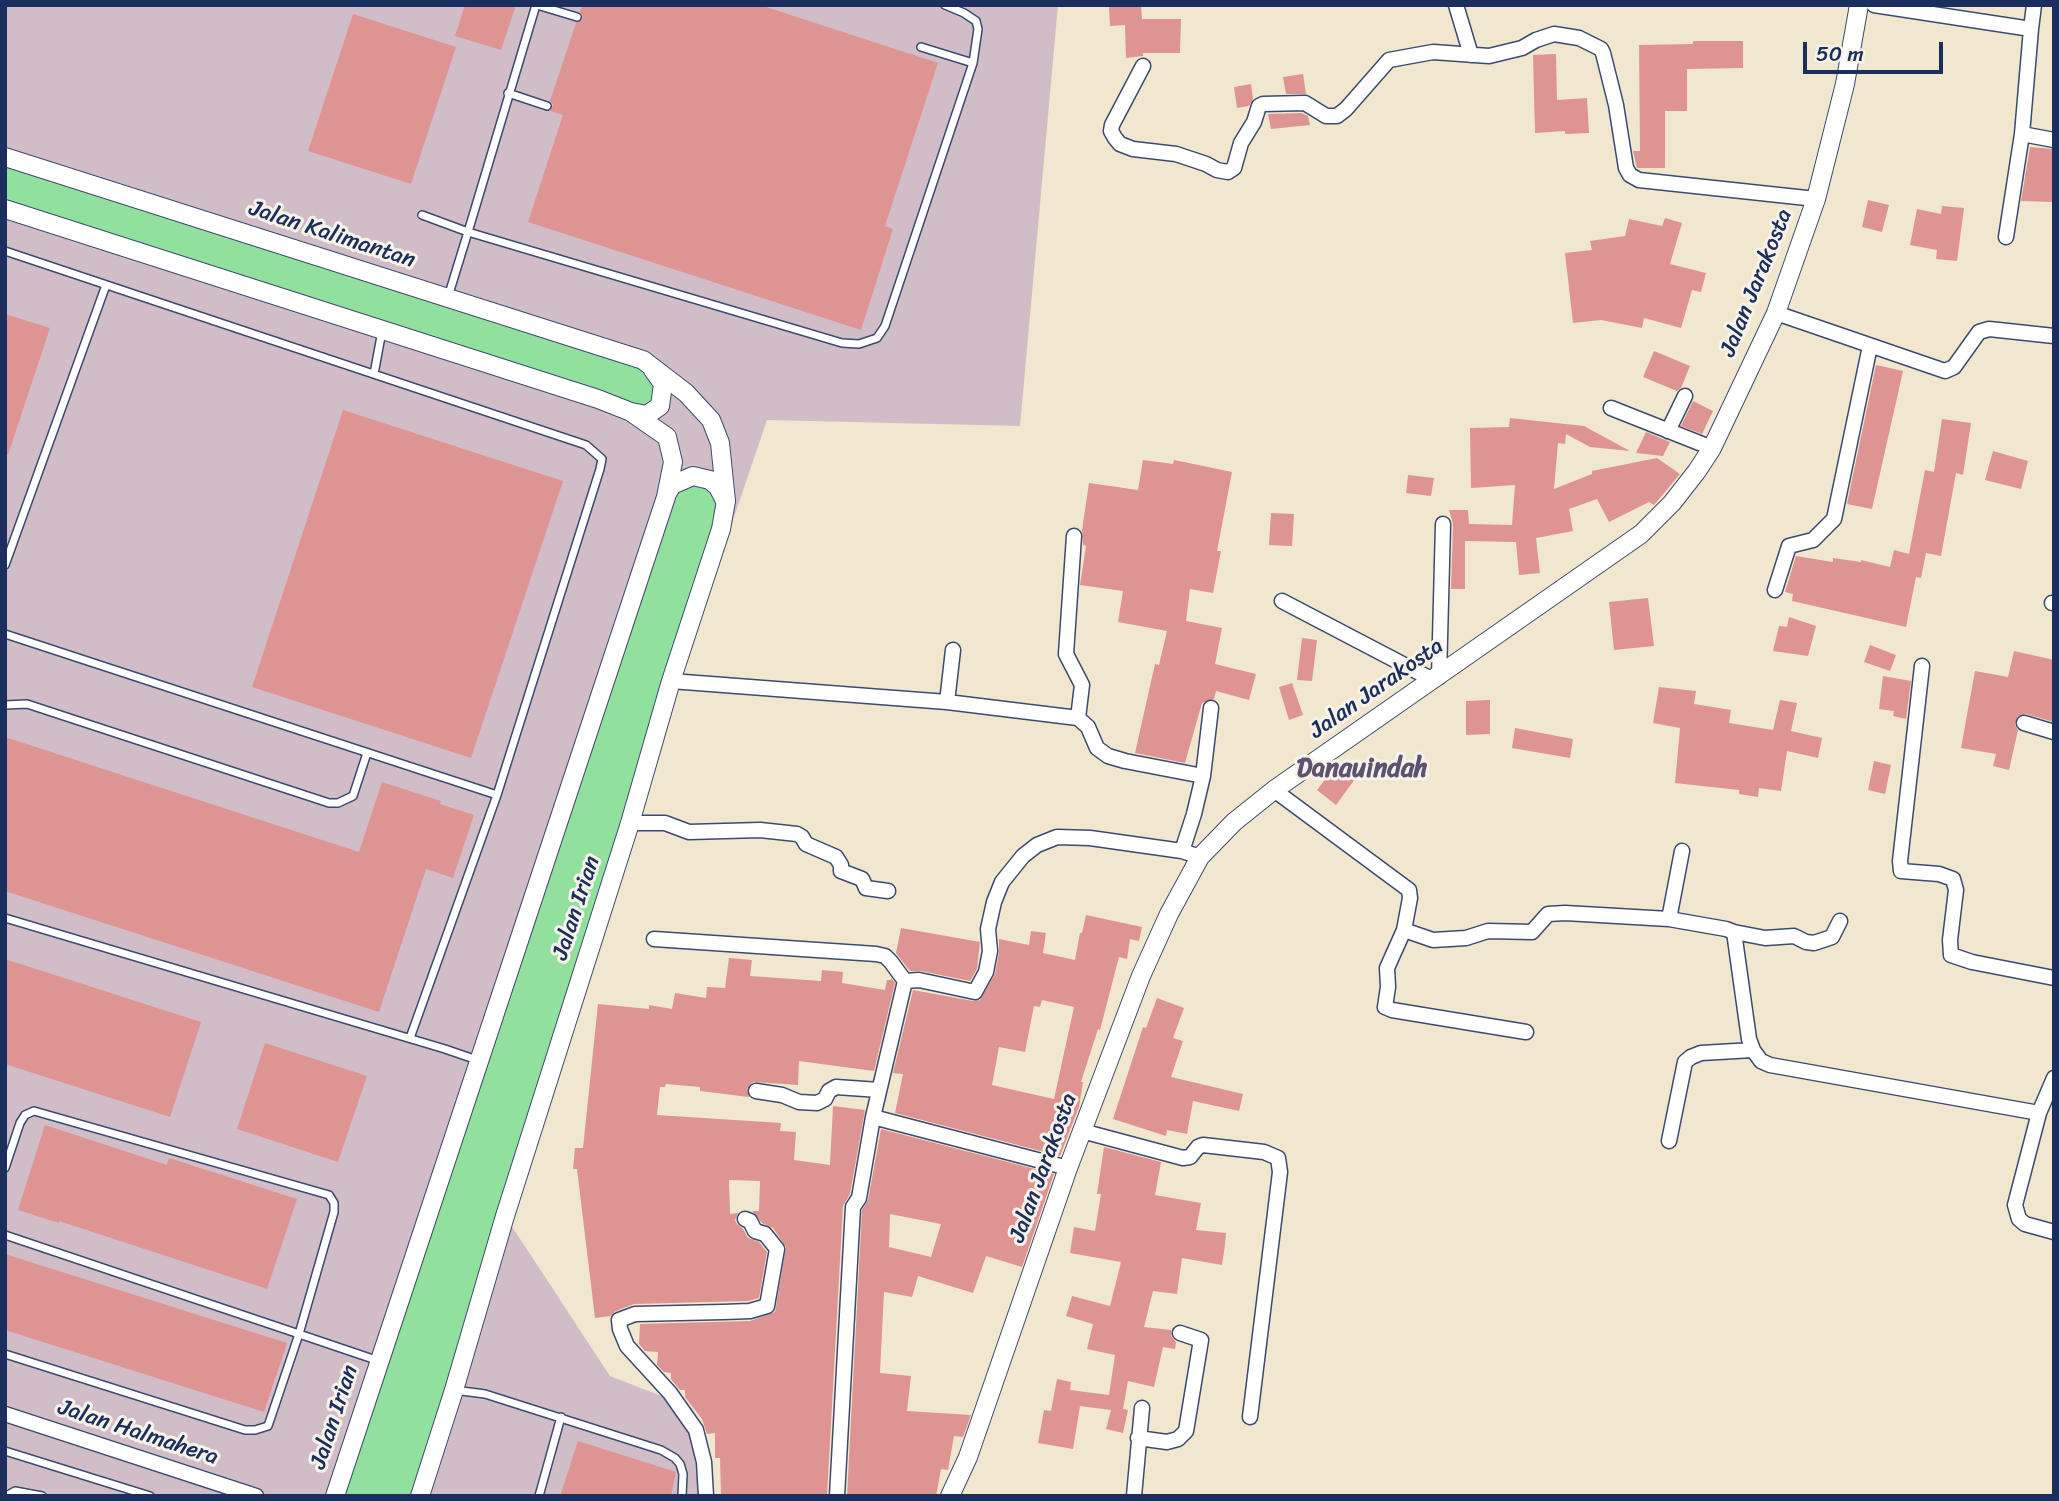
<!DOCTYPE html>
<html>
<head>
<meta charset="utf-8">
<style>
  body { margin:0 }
  #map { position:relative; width:2059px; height:1501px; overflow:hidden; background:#f0e7ce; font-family:Sriracha,sans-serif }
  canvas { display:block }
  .frame { position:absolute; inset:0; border:7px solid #1b2f5e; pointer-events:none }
  .scale { position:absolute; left:1803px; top:42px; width:140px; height:32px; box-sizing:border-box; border:4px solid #1b2f5e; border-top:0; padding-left:9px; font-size:21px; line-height:24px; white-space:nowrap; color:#1b2f5e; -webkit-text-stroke:5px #f7f3e8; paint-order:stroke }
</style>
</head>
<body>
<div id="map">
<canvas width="2059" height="1501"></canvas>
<div class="frame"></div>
<div class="scale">50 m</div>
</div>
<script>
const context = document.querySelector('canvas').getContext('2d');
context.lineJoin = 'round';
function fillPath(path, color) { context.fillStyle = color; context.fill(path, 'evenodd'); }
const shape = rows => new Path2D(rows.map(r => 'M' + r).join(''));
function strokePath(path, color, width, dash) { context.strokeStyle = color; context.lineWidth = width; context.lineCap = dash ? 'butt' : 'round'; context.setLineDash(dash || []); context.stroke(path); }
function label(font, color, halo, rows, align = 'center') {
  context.font = font + ' Sriracha,sans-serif'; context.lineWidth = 6; context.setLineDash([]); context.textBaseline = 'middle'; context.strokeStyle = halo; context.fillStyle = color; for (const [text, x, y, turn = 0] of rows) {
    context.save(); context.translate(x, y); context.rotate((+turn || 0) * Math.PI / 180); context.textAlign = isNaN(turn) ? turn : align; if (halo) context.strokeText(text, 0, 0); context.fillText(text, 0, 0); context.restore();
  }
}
const industrial = shape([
  [5,5,1058,5,1020,426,767,420,630,823,505,1216,610,1376,692,1408,703,1496,5,1496]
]);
const green = shape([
  [5,156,643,360,658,375,654,411,5,209],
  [693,476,726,501,420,1496,335,1496,667,494]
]);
const building = shape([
  [465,5,516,5,501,50,455,36],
  [582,5,760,5,938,63,885,226,893,229,861,330,528,222,563,115,550,111,553,105,550,101,576,23,583,19,580,12],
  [1141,5,1142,19,1181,19,1180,53,1143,53,1143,56,1126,58,1125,25,1110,26,1109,7],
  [353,14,456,47,411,184,308,151],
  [1693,41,1743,41,1743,68,1687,69,1687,111,1665,111,1665,168,1637,168,1633,151,1640,151,1639,45,1693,44],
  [1556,54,1557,100,1587,98,1589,133,1565,134,1565,131,1535,133,1533,55],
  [1303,74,1306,94,1286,94,1283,77],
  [1251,84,1253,99,1249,106,1237,108,1234,87],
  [1302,113,1308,116,1310,125,1271,129,1268,114],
  [2030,147,2054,149,2054,202,2021,201],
  [1868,200,1889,205,1882,232,1862,227],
  [1942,206,1964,208,1957,261,1936,259,1937,250,1910,245,1917,209,1941,214],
  [1665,218,1682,223,1670,264,1706,273,1701,292,1692,290,1681,328,1644,318,1642,328,1601,320,1573,323,1565,253,1592,250,1590,241,1625,236,1629,219,1662,226],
  [5,314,50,328,8,455,5,454],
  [1654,351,1690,366,1681,388,1677,391,1643,377],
  [1876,365,1903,371,1872,509,1847,504],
  [1693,401,1713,411,1702,434,1681,426],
  [343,410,563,481,471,758,252,687],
  [1510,418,1584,426,1630,451,1590,447,1566,434,1565,444,1558,443,1554,489,1592,474,1592,471,1657,458,1680,474,1654,505,1649,502,1609,522,1597,499,1569,509,1573,531,1536,538,1540,573,1519,575,1516,542,1465,541,1465,589,1451,589,1453,524,1449,510,1468,510,1469,524,1512,525,1515,485,1471,488,1470,428,1509,427],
  [1942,419,1971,423,1963,475,1956,473,1941,556,1926,553,1921,578,1916,577,1906,627,1792,601,1793,594,1785,592,1796,556,1833,562,1833,558,1861,562,1861,560,1890,567,1894,550,1909,554,1925,470,1934,472],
  [1646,432,1670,442,1663,456,1636,453],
  [1993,451,2028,461,2021,489,1985,480],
  [1143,460,1173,464,1174,460,1232,472,1217,551,1221,551,1213,593,1190,589,1186,621,1222,628,1215,664,1256,674,1249,700,1216,691,1214,699,1202,703,1185,763,1135,753,1155,664,1159,665,1167,631,1118,622,1123,591,1080,585,1086,546,1083,545,1082,530,1089,483,1138,490],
  [1408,475,1434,478,1431,496,1406,493],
  [1271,513,1294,514,1292,546,1269,545],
  [1648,598,1654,646,1614,650,1609,602],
  [1789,617,1816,626,1808,656,1773,651,1779,626,1787,627],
  [1302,638,1317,640,1312,681,1297,680],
  [1870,645,1896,655,1890,671,1864,662],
  [2014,651,2054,660,2054,722,2026,714,2017,717,2015,725,2018,730,2009,770,1993,766,1996,754,1961,748,1975,671,2008,677],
  [1883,676,1911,681,1906,719,1893,716,1894,711,1879,709],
  [1292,683,1303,715,1289,720,1279,687],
  [1659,687,1696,691,1694,704,1731,710,1729,723,1773,730,1780,700,1797,703,1791,731,1822,738,1818,758,1787,751,1781,791,1759,788,1758,797,1739,794,1739,790,1675,783,1680,728,1653,723],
  [1490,700,1490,734,1466,735,1466,701],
  [1515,728,1573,739,1570,758,1512,748],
  [5,737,359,852,382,782,441,801,440,804,474,815,453,878,426,869,379,1012,5,891],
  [1874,761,1891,765,1885,794,1868,790],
  [1336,765,1355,779,1336,805,1317,790],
  [1086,915,1142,927,1139,941,1130,939,1127,959,1119,957,1100,1030,1098,1029,1081,1082,1083,1082,1079,1107,1060,1156,895,1113,903,1074,893,1073,913,990,973,1001,980,1000,995,974,999,952,999,939,1029,945,1031,931,1046,933,1043,953,1075,960,1080,933,1082,933],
  [1042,1000,1074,1007,1054,1099,992,1085,999,1047,1025,1052,1034,1006,1040,1007],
  [901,928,980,942,977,969,970,981,921,971,910,971,896,953],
  [729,958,752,960,750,976,821,981,822,970,843,972,842,983,885,990,887,980,891,980,891,978,895,983,874,1071,799,1061,798,1085,753,1082,747,1089,749,1097,700,1091,700,1087,666,1084,665,1087,660,1087,657,1115,781,1123,780,1131,796,1132,794,1160,830,1165,833,1106,865,1110,850,1194,843,1206,827,1496,721,1496,720,1458,715,1458,715,1433,707,1434,702,1419,685,1397,685,1390,680,1390,671,1379,671,1373,664,1372,657,1365,658,1352,645,1351,639,1344,640,1324,750,1321,775,1312,786,1247,773,1228,762,1223,752,1211,759,1211,760,1181,729,1180,730,1214,738,1213,735,1220,737,1224,743,1229,748,1238,759,1242,767,1252,759,1298,748,1301,634,1304,616,1311,610,1316,595,1318,577,1169,573,1169,575,1148,583,1148,598,1004,649,1009,649,1005,672,1009,675,993,706,998,707,987,725,988],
  [5,959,201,1022,170,1117,5,1064],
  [1157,998,1184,1008,1173,1038,1183,1041,1171,1077,1243,1094,1239,1111,1193,1101,1187,1134,1167,1130,1166,1136,1113,1119,1143,1027,1146,1028],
  [265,1043,367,1076,338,1162,237,1129],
  [45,1125,167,1165,169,1158,297,1199,267,1289,59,1221,59,1223,18,1210],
  [881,1129,1054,1174,1022,1267,986,1256,973,1293,918,1276,912,1297,884,1292,880,1373,911,1376,907,1411,971,1415,963,1437,954,1436,948,1470,941,1469,936,1496,847,1496,862,1210,868,1200],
  [890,1214,941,1224,931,1257,889,1247],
  [1104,1147,1161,1162,1155,1195,1201,1203,1196,1230,1226,1233,1225,1245,1222,1265,1182,1258,1177,1294,1153,1291,1144,1327,1171,1330,1171,1336,1176,1342,1175,1349,1163,1347,1154,1387,1128,1381,1123,1409,1128,1410,1123,1433,1106,1429,1111,1410,1080,1406,1073,1449,1038,1443,1044,1410,1051,1411,1057,1379,1071,1382,1070,1390,1109,1395,1115,1355,1087,1349,1093,1324,1066,1316,1072,1296,1110,1306,1121,1262,1070,1253,1074,1227,1095,1231,1101,1194,1097,1194],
  [5,1254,287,1343,264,1412,5,1330],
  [578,1441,676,1472,671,1496,560,1496]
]);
const service = shape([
  [537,5,577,17],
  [921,47,973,63],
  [508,93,547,106],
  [422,215,468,232,536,5],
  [5,251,586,445,602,459,600,469,497,795,410,1038],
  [448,297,468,232,842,343,859,344,877,338,885,326,973,63,978,29,976,21,964,13,945,5],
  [374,374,382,331],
  [5,565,106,285],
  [5,634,497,795],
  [5,705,27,704,329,803,338,803,353,796,367,753],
  [5,918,445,1049,477,1060],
  [5,1168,20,1123,25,1115,34,1111,329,1195,334,1203,334,1212,299,1334,379,1361],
  [5,1235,299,1334,268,1426,255,1430,245,1430,5,1354],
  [454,1390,485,1394,661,1450,675,1458,680,1464,683,1474,682,1496],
  [5,1451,150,1496],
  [6,1496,15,1491,42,1496],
  [539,1496,561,1417]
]);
const minor = shape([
  [1456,5,1471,55],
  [1874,5,2031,29,2022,134,2054,140],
  [2031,29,2034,5],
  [1143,66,1112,125,1111,131,1115,138,1120,144,1133,149,1176,154,1206,164,1217,170,1228,172,1234,168,1241,143,1254,122,1259,106,1263,104,1305,103,1326,116,1337,116,1346,109,1389,60,1433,52,1489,56,1522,48,1536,40,1554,34,1579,38,1601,49,1603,53,1616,105,1626,168,1630,175,1639,180,1816,199],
  [2006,237,2022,134],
  [1776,313,1945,371,1954,367,1979,332,1989,329,2054,336],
  [1611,408,1712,448],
  [1668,431,1685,396],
  [1074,536,1066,654,1082,685,1078,718],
  [1775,590,1789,546,1813,540,1834,519,1870,346],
  [1282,601,1433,680],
  [2052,603,2054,603],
  [1922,666,1900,861,1901,871,1939,874,1953,879,1956,890,1950,940,1951,955,1972,962,2054,978],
  [1439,677,1443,524],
  [671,681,947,702,1078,718,1088,727,1097,748,1108,756,1125,761,1203,776],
  [947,702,953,650],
  [2024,723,2054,732],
  [1274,790,1409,890,1410,898,1404,930,1433,940,1466,938,1488,931,1532,932,1548,914,1565,913,1669,919,1726,929,1734,932,1749,1039,1753,1050,1761,1061,1770,1065,2039,1113],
  [630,823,665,823,689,832,760,830,797,834,802,837,806,844,836,857,841,865,841,871,862,879,866,888,888,891],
  [1182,851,1194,814,1203,776,1211,708],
  [1669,919,1682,851],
  [1404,930,1387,968,1388,987,1385,1007,1392,1010,1526,1032],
  [1734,932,1765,938,1794,936,1806,942,1814,943,1832,937,1840,921],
  [654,939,876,954,885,956,891,962,905,981],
  [2054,1078,2039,1113,2015,1205,2019,1219,2025,1224,2054,1232],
  [756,1091,782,1095,799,1102,817,1103,825,1099,829,1091,836,1087,879,1090],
  [873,1117,1068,1168],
  [1082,1131,1183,1158,1190,1157,1198,1147,1203,1145,1264,1152,1278,1158,1280,1172,1250,1417],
  [1669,1141,1685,1062,1691,1057,1701,1053,1753,1050],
  [5,1414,256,1496],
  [1138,1438,1167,1442,1178,1439,1186,1431,1201,1340,1180,1333],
  [706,1496,704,1462,696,1430,670,1393,627,1346,620,1329,619,1320,635,1314,723,1312,750,1311,767,1306,777,1249,765,1234,755,1231,750,1221,745,1219],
  [837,1496,853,1207,859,1198,873,1117,905,981,919,980,975,992,986,972,990,951,988,929,994,902,1002,882,1023,856,1037,845,1057,837,1090,838,1182,851,1200,857],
  [1134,1496,1142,1408]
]);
const tertiary = shape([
  [5,157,643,360,686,393,711,420,720,443,726,501,721,529,671,681,630,823,505,1216,454,1390,420,1496],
  [5,209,598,399,631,412,647,415,660,406,663,384,653,370],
  [667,494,672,485,693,476,710,480,718,487,725,501],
  [335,1496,666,497,673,462,667,437,631,412],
  [950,1496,968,1457,1068,1168,1141,976,1169,914,1200,857,1234,822,1274,790,1641,534,1672,503,1697,471,1712,448,1776,313,1816,199,1845,84,1859,5]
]);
const streetNames = [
  ["Jalan Kalimantan",332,235,18],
  ["Jalan Jarakosta",1757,283,-68],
  ["Jalan Jarakosta",1377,689,-35],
  ["Jalan Irian",577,908,-72],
  ["Jalan Jarakosta",1044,1168,-70],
  ["Jalan Irian",335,1417,-72],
  ["Jalan Halmahera",138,1433,18]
];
const quarterNames = [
  ["Danauindah",1362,769]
];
fillPath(industrial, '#d1bdc8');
fillPath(green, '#91e09e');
fillPath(building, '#de9493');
strokePath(service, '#3b4b6f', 10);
strokePath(minor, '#3b4b6f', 17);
strokePath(tertiary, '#3b4b6f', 20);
strokePath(service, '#fff', 7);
strokePath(minor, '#fff', 14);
strokePath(tertiary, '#fff', 18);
label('23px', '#1b2f5e', '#f7f3e8', streetNames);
label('bold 26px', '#5f5271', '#f7f3e8', quarterNames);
</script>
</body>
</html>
